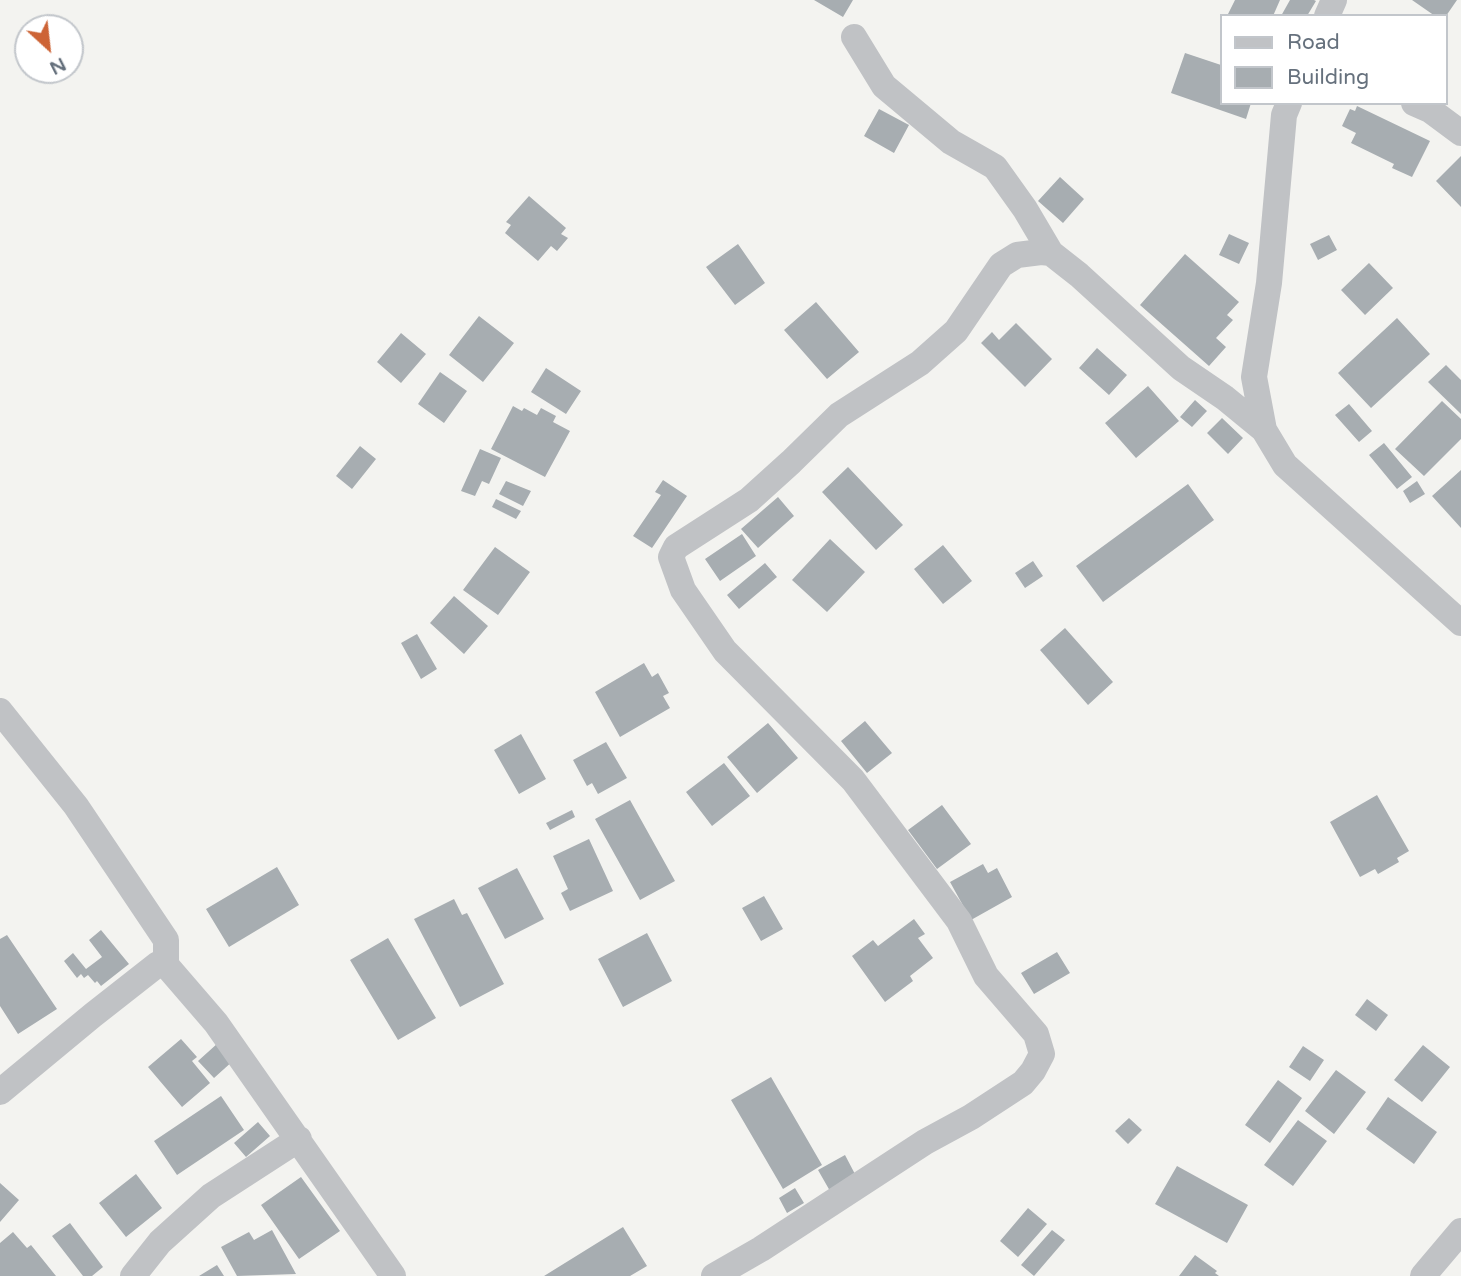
<!DOCTYPE html>
<html>
<head>
<meta charset="utf-8">
<style>
  body { margin:0 }
  #map { position:relative; width:1461px; height:1276px; overflow:hidden; background:#f3f3f0; font-family:"Varela Round",sans-serif }
  canvas { display:block }
  .legend { position:absolute; left:1220px; top:14px; width:228px; height:91px; box-sizing:border-box; background:#fff; border:2px solid #c2c6cb; margin:0; padding:9px 12px; list-style:none; font-size:21px; color:#66717d }
  .legend li { display:flex; align-items:center; gap:14px; height:35px }
  .legend b { width:35px; border:2px solid #c2c6cb }
  .north { position:absolute; left:14px; top:14px; width:70px; height:70px; box-sizing:border-box; background:#fff; border:2px solid #c2c6cb; border-radius:50%; rotate:153deg; font-size:19px; font-weight:700; line-height:28px; text-align:center; color:#66717d }
  .north::after { content:''; display:block; margin:auto; width:24px; height:32px; background:#cd6436; clip-path:polygon(50% 0,100% 100%,50% 72%,0 100%) }
</style>
</head>
<body>
<div id="map">
<canvas width="1461" height="1276"></canvas>
<ul class="legend">
<li><b style="height:9px;background:#c0c2c5"></b>Road</li>
<li><b style="height:19px;background:#a7adb1"></b>Building</li>
</ul>
<div class="north">N</div>
</div>
<script>
const context = document.querySelector('canvas').getContext('2d');
context.lineJoin = 'round';
function fillPath(path, color) { context.fillStyle = color; context.fill(path, 'evenodd'); }
const shape = rows => new Path2D(rows.map(r => 'M' + r).join(''));
function strokePath(path, color, width, dash) { context.strokeStyle = color; context.lineWidth = width; context.lineCap = dash ? 'butt' : 'round'; context.setLineDash(dash || []); context.stroke(path); }
const building = shape([
  [814,0,853,0,843,17],
  [1235,0,1280,0,1273,16,1231,16,1228,14],
  [1290,0,1314,0,1316,1,1307,16,1281,16],
  [1412,0,1457,0,1446,16,1435,16],
  [1185,53,1221,65,1221,103,1251,103,1246,119,1171,93],
  [1357,106,1430,141,1412,177,1392,168,1394,164,1351,143,1356,133,1342,126,1350,109,1355,111],
  [879,109,909,125,894,153,864,136],
  [1461,156,1461,207,1436,181],
  [1060,177,1084,199,1063,223,1038,201],
  [529,196,566,228,561,234,568,238,557,251,551,246,538,261,505,233,511,225,506,222],
  [1229,234,1249,243,1239,264,1219,255],
  [1329,235,1337,250,1318,260,1310,244],
  [738,244,765,283,735,305,706,267],
  [1185,254,1239,302,1227,315,1233,320,1216,338,1226,347,1209,366,1140,305],
  [1369,263,1393,288,1365,315,1341,290],
  [816,302,859,352,827,379,784,330],
  [479,316,514,343,483,382,449,355],
  [1397,318,1430,354,1371,408,1338,373],
  [1016,323,1052,359,1025,387,981,343,992,332,999,340],
  [401,333,426,354,401,383,377,362],
  [1097,348,1127,375,1109,395,1079,368],
  [1446,365,1461,380,1461,414,1428,382],
  [546,368,581,391,566,414,531,392],
  [440,372,467,391,444,423,418,404],
  [1148,386,1179,421,1136,458,1105,423],
  [1195,400,1207,411,1192,427,1180,417],
  [1442,401,1461,419,1461,439,1424,476,1395,449],
  [1349,404,1372,431,1359,442,1335,415],
  [513,406,522,411,524,408,537,415,541,408,556,416,553,422,570,431,545,477,491,449],
  [1222,418,1243,438,1228,454,1207,433],
  [1384,443,1412,477,1397,489,1369,455],
  [360,446,376,459,352,489,336,476],
  [480,449,501,458,489,484,482,481,475,496,461,491],
  [848,467,903,525,876,550,822,492],
  [1461,470,1461,528,1432,496],
  [663,480,687,496,652,548,633,536,661,495,655,492],
  [506,481,531,491,523,506,499,494],
  [1417,481,1425,494,1410,503,1403,491],
  [1188,484,1214,520,1103,602,1076,566],
  [778,497,794,516,758,548,741,529],
  [496,499,521,511,516,519,492,507],
  [742,534,756,556,720,581,705,559],
  [830,539,865,572,827,612,792,580],
  [943,545,972,581,943,604,914,569],
  [495,547,530,572,498,615,463,590],
  [1033,561,1043,576,1025,588,1015,573],
  [765,563,777,577,739,609,727,595],
  [454,596,488,626,464,654,430,623],
  [1065,628,1113,682,1088,705,1040,650],
  [417,634,437,669,421,679,401,643],
  [644,663,652,677,658,673,669,693,663,696,670,708,620,737,595,692],
  [865,721,892,753,867,773,841,741],
  [768,723,798,758,757,793,727,757],
  [521,734,546,779,519,794,494,750],
  [606,742,627,778,598,794,592,783,587,786,573,760],
  [724,763,750,796,712,826,686,792],
  [1377,795,1409,851,1397,858,1399,862,1378,874,1375,869,1360,877,1330,822],
  [630,800,675,881,640,900,595,819],
  [942,805,971,844,937,869,908,830],
  [572,810,575,817,550,830,546,823],
  [589,839,613,891,570,911,561,893,568,889,553,856],
  [983,864,988,873,997,868,1012,897,971,920,950,882],
  [277,867,299,905,229,947,206,909],
  [517,868,544,919,505,939,478,888],
  [764,896,783,929,761,941,742,908],
  [454,899,462,915,467,913,504,984,460,1007,414,919],
  [914,919,925,934,918,938,933,958,910,976,913,981,885,1002,852,956,873,940,878,946],
  [101,930,129,964,101,986,97,981,95,983,88,975,84,978,81,974,77,978,64,961,73,953,86,969,102,957,89,940],
  [647,933,672,981,623,1007,598,959],
  [7,935,57,1009,18,1034,0,1006,0,939],
  [388,938,436,1018,398,1040,350,960],
  [1057,952,1070,973,1034,994,1021,973],
  [1367,999,1388,1015,1376,1031,1355,1015],
  [181,1039,197,1057,192,1061,210,1083,182,1107,148,1067],
  [218,1043,234,1060,214,1078,198,1061],
  [1423,1045,1450,1067,1422,1102,1394,1080],
  [1303,1046,1324,1060,1310,1081,1289,1067],
  [1336,1070,1366,1092,1334,1134,1305,1111],
  [771,1077,822,1165,783,1189,731,1100],
  [1278,1080,1302,1098,1270,1143,1245,1125],
  [221,1096,244,1130,177,1175,154,1141],
  [1388,1097,1437,1132,1414,1164,1366,1129],
  [1129,1118,1142,1130,1128,1144,1115,1131],
  [1298,1120,1327,1141,1293,1186,1264,1165],
  [258,1122,270,1136,246,1157,234,1143],
  [845,1155,856,1176,830,1191,818,1170],
  [1177,1166,1248,1205,1227,1243,1155,1204],
  [136,1174,162,1208,126,1237,99,1203],
  [301,1177,340,1231,299,1259,261,1205],
  [0,1183,19,1200,0,1222],
  [795,1188,804,1203,787,1213,779,1198],
  [1028,1208,1047,1224,1018,1257,1000,1241],
  [70,1223,103,1267,92,1276,83,1276,52,1236],
  [623,1227,647,1266,630,1276,544,1276],
  [272,1230,296,1274,237,1276,221,1247,249,1232,254,1240],
  [1052,1230,1065,1240,1034,1276,1021,1265],
  [13,1232,27,1248,31,1245,56,1276,0,1276,0,1243],
  [1195,1255,1217,1271,1215,1273,1219,1276,1179,1276],
  [217,1265,224,1276,199,1276]
]);
const street = shape([
  [1327,16,1334,0],
  [854,37,884,86,951,142,995,167,1025,209,1051,253,1079,275,1181,368,1225,398,1264,430],
  [1289,103,1284,115,1269,283,1254,377,1264,430,1285,465,1461,623],
  [1414,103,1430,110,1461,133],
  [0,711,76,806,166,940,166,965],
  [0,1092,93,1015,158,964,166,965,216,1023,393,1276],
  [133,1276,160,1242,211,1196,299,1139],
  [714,1276,761,1249,925,1142,971,1117,1023,1083,1033,1071,1042,1054,1036,1034,986,976,959,921,853,780,725,651,683,590,671,557,676,547,749,500,791,462,839,415,920,363,956,331,1001,265,1017,255,1041,252,1051,253],
  [1423,1276,1461,1231]
]);
fillPath(building, '#a7adb1');
strokePath(street, '#c0c2c5', 26);
</script>
</body>
</html>
